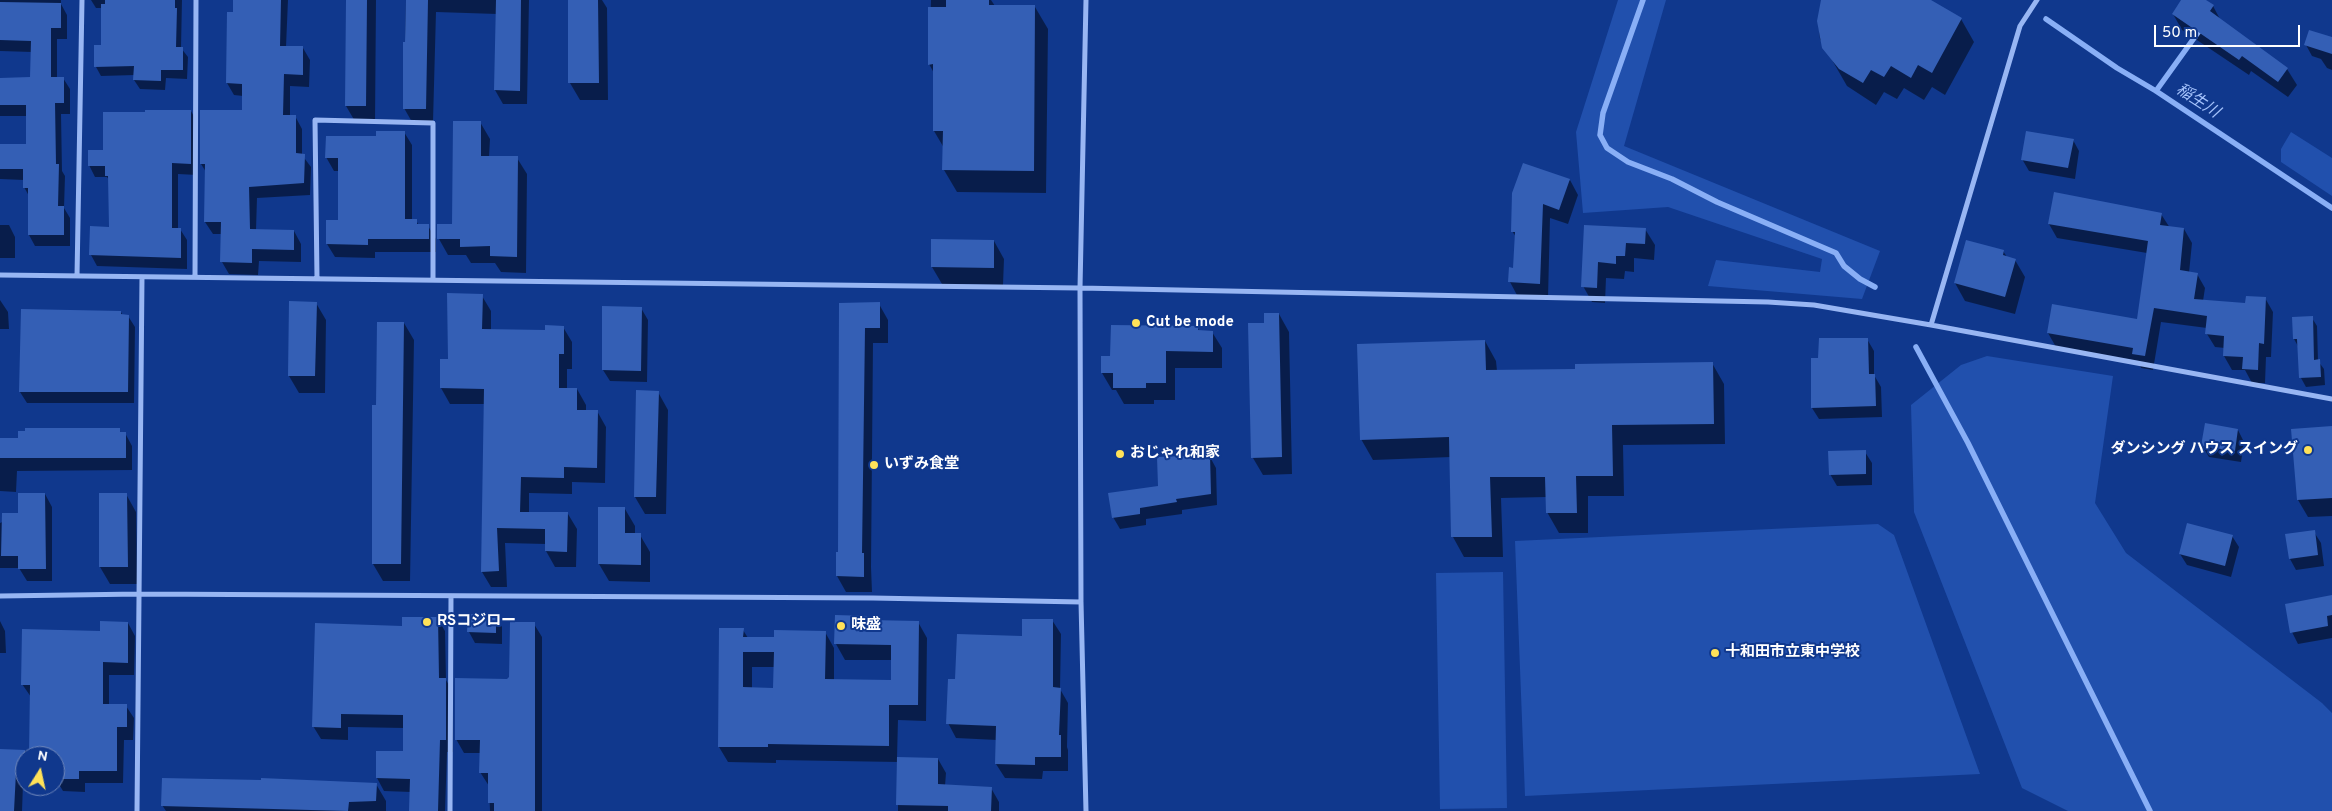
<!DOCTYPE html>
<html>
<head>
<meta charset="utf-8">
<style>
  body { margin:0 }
  #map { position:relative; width:2332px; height:811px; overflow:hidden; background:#10388d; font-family:Overpass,sans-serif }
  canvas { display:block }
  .north { position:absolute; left:15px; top:746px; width:50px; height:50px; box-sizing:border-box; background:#10388d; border:1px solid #7088bb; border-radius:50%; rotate:10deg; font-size:14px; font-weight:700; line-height:20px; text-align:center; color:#fff }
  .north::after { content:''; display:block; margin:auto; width:18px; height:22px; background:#ffe259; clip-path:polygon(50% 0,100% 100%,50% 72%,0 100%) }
  .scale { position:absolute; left:2154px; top:25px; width:146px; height:22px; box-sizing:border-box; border:2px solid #fff; border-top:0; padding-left:6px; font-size:15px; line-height:18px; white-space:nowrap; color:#fff; -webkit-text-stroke:4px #10388d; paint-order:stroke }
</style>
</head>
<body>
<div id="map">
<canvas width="2332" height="811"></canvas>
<div class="north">N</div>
<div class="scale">50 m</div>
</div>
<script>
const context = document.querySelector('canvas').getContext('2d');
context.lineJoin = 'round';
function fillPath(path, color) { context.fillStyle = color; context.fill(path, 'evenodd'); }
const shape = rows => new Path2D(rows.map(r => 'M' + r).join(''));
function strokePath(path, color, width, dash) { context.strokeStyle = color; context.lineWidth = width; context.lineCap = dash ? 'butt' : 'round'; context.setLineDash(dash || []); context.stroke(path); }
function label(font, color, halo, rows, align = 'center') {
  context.font = font + ' Overpass,"Noto Sans JP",sans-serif'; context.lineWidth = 4; context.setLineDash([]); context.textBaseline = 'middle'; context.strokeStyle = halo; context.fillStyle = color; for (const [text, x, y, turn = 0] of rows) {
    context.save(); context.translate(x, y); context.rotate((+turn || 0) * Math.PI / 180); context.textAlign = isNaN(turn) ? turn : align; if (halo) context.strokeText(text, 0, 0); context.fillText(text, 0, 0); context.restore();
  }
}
const green = shape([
  [1618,0,1666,0,1624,146,1880,251,1862,299,1708,286,1716,260,1820,272,1822,259,1668,207,1583,213,1576,132],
  [2291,132,2332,158,2332,196,2281,162,2281,149],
  [1987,356,2113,376,2095,503,2126,553,2322,703,2332,713,2332,811,2068,811,2022,788,1914,512,1911,405,1961,365],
  [1878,524,1894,535,1980,774,1525,796,1515,541],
  [1503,572,1507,808,1440,809,1436,573]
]);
const shadow = shape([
  [0,0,61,0,61,4,67,15,67,39,57,39,57,78,63,78,70,89,70,114,61,114,62,171,65,176,64,208,70,218,70,246,35,246,29,235,29,196,24,187,24,180,0,179,0,145,27,146,27,116,0,116,0,79,32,78,32,52,0,51],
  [91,0,182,0,181,48,188,57,187,79,166,78,165,90,140,89,134,80,135,75,101,76,96,67,102,46,103,8,96,8],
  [234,0,288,0,286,47,303,48,310,60,309,87,290,86,290,116,295,116,302,129,302,155,311,167,310,195,257,198,256,230,294,231,301,244,301,262,259,261,258,275,229,274,222,262,222,234,213,234,205,222,206,172,201,164,243,111,243,96,234,95,227,83],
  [347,0,376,0,375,123,356,123,346,106],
  [406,0,529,0,527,104,503,104,495,90,497,14,436,12,433,122,412,122,404,108],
  [569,0,602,0,607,8,608,100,580,100,570,83],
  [931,0,991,0,995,6,1035,7,1048,29,1046,193,957,192,944,170,944,148,934,131,934,73,929,64],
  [1824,0,1928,0,1961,19,1974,42,1945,95,1932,87,1924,100,1904,88,1897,99,1884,92,1876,105,1847,86,1820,39,1818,21],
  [2183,0,2204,0,2213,6,2221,21,2287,69,2297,85,2288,97,2251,71,2249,75,2182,30,2173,14],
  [2332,37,2332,70,2327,68,2321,59,2312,56,2306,45],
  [191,111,197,122,197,175,178,174,178,229,180,229,187,240,187,269,97,266,91,255,110,228,109,180,107,177,95,177,89,165,105,151],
  [480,122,490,139,489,157,517,158,527,174,526,273,501,272,495,263,471,263,466,255,448,255,439,239,453,225],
  [404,132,412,145,412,220,416,220,419,226,428,226,436,239,436,252,375,252,375,258,335,257,327,244,339,221,339,171,334,171,326,157,377,138],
  [2073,140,2079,151,2075,179,2029,171,2022,159],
  [1570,180,1578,195,1568,224,1550,218,1548,298,1518,297,1510,282,1510,269,1515,269,1516,237,1512,231],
  [2055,193,2161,214,2170,228,2184,229,2192,243,2189,273,2197,274,2205,288,2203,301,2247,304,2265,298,2273,312,2271,357,2266,357,2265,383,2252,383,2245,370,2232,370,2224,356,2225,348,2215,347,2207,334,2207,328,2161,322,2153,370,2141,368,2138,361,2056,347,2048,333,2138,321,2147,253,2057,238,2049,224],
  [0,225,9,225,15,237,15,258,0,258],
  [1585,226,1645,229,1655,245,1654,260,1634,258,1634,272,1625,271,1624,279,1606,278,1605,303,1592,302,1583,286],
  [994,241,1004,259,1003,285,942,284,932,267],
  [2003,251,2007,257,2015,260,2025,277,2015,314,1965,301,1955,283],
  [482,296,491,311,491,330,546,331,563,327,572,342,572,369,567,369,567,389,577,389,586,405,586,411,597,411,606,427,605,483,572,482,572,494,529,493,529,513,568,514,577,529,576,567,555,567,546,551,546,544,505,543,507,587,491,587,482,572,485,404,450,404,441,388,449,360],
  [0,300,8,312,9,329,0,329],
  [316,303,326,320,325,393,299,393,289,376],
  [841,304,879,304,888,320,888,343,873,343,871,567,872,592,846,592,837,576,837,554,840,554],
  [641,308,648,320,647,382,610,381,603,370],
  [121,312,123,316,128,316,135,327,134,403,27,403,20,392],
  [1279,314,1289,332,1292,474,1263,475,1253,458,1265,324],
  [2312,318,2317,326,2318,361,2324,369,2325,385,2306,387,2301,378,2299,348,2294,339],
  [404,323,414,340,410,581,383,581,373,564,373,407,378,407],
  [1197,327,1200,332,1212,332,1222,348,1222,368,1175,368,1175,400,1154,400,1154,404,1124,404,1116,390,1112,390,1102,373,1102,357,1111,357],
  [1867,339,1874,351,1874,375,1881,387,1882,417,1819,419,1812,408,1820,359],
  [1485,341,1496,361,1497,371,1577,370,1712,363,1724,384,1725,444,1623,445,1624,496,1588,496,1588,533,1559,533,1547,512,1547,497,1501,498,1503,557,1464,557,1453,537,1451,457,1373,460,1361,439],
  [658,392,668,410,666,514,645,514,635,497],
  [2332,427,2332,516,2308,517,2298,500],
  [119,429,121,434,125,433,132,446,132,470,17,471,16,492,0,491,0,439,20,440],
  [2238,430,2244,442,2241,462,2209,457,2202,446],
  [1865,452,1872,463,1872,485,1837,486,1830,474],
  [1210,457,1216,468,1217,505,1182,510,1182,514,1146,519,1146,525,1120,529,1113,517],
  [45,494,52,507,52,581,27,581,19,568,0,568,0,523,20,514],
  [100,494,126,494,136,512,137,584,110,584,100,567],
  [599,508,625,509,635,526,635,535,640,535,650,552,650,582,609,581,599,564],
  [2314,532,2321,543,2324,566,2296,570,2290,559],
  [2232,536,2239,547,2231,577,2187,565,2180,554],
  [2332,596,2332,638,2298,644,2292,632],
  [495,616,502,627,502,644,475,643,469,632],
  [836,617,867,617,870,621,918,622,927,638,926,721,898,720,897,758,938,759,946,773,945,786,991,788,999,802,999,811,898,811,898,762,776,760,776,763,728,762,719,747,743,630,748,638,775,638,825,632,834,648,834,681,892,682,892,660,845,660,836,644],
  [752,667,775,667,774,689,752,689],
  [437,618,445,631,446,680,453,692,453,752,447,752,445,811,411,811,411,792,384,791,377,778,404,752,404,728,348,727,348,740,321,739,313,726,403,627],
  [1052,620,1061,634,1060,689,1068,703,1067,747,1068,750,1068,771,1043,771,1042,779,1005,778,996,764,997,740,956,738,948,723,957,681],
  [0,621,5,631,6,653,0,653],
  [128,623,135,636,134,675,109,675,109,705,126,706,134,718,133,740,124,740,123,783,85,783,85,792,63,791,60,786,55,785,55,756,25,756,25,784,23,784,22,811,0,811,0,750,30,751,31,697,22,684,101,632],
  [534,624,542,637,542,811,490,811,489,786,480,772,481,753,464,753,456,739,508,680],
  [376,784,386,801,386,811,166,811,162,805]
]);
const stream = shape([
  [1643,0,1603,113,1600,135,1607,148,1628,162,1672,179,1717,202,1836,253,1844,266,1860,279,1875,287],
  [2046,19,2117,68,2156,91,2332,208],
  [2156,91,2202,27],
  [1916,347,1968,443,2150,811]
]);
const building = shape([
  [105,0,175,0,175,8,177,8,176,47,183,47,183,70,161,70,161,81,133,80,134,66,94,67,94,45,101,45,101,4,105,4],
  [233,0,281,0,280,46,303,46,303,75,284,74,283,115,296,115,296,153,305,154,304,183,249,187,250,229,294,230,294,250,252,249,252,263,220,262,221,222,204,222,205,164,200,164,200,110,242,110,242,84,226,83,227,12,233,12],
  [346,0,367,0,366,106,345,106],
  [406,0,428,0,426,109,403,109,403,42,405,42],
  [496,0,521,0,520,91,494,90],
  [568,0,598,0,599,83,568,83],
  [946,0,989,0,989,5,1035,5,1034,171,942,170,943,131,933,131,933,64,928,65,928,7,946,7],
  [1821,0,1931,0,1962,18,1932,73,1918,65,1911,78,1891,66,1884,77,1871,70,1863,83,1839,69,1822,48,1817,21],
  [2181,0,2206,0,2214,5,2210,11,2288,68,2278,82,2242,56,2239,60,2172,14],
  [0,2,61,3,61,28,51,28,51,77,64,77,64,103,55,103,56,164,59,164,58,206,64,206,64,235,28,235,28,188,23,188,23,169,0,169,0,144,26,144,26,105,0,105,0,78,30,77,31,41,0,40],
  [2309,30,2332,37,2332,54,2304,45],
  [145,110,191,110,191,164,172,163,172,228,181,228,181,258,89,255,90,226,109,227,108,176,105,176,105,166,88,166,88,150,103,150,103,112,145,112],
  [453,121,481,121,481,156,518,156,517,257,490,256,490,246,460,247,460,239,437,239,437,224,452,224],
  [376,131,405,131,405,219,417,219,417,224,429,224,429,239,368,239,368,245,326,244,326,220,338,220,338,158,325,158,326,136,376,136],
  [2026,131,2074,139,2068,168,2021,160],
  [1523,163,1570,179,1559,210,1543,204,1540,284,1508,282,1509,267,1513,268,1515,232,1511,232,1512,193],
  [2054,192,2162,213,2160,225,2184,228,2180,270,2198,273,2194,299,2245,303,2246,296,2266,297,2264,344,2259,343,2258,370,2242,369,2243,357,2223,356,2224,336,2205,334,2207,316,2154,308,2145,356,2132,354,2133,348,2047,333,2052,304,2137,319,2148,241,2048,224],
  [1584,225,1646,228,1645,244,1626,243,1625,256,1616,256,1616,264,1598,262,1597,288,1581,287],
  [931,239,994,240,994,268,931,267],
  [1966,240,2004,250,2003,255,2016,259,2005,297,1954,283],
  [447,293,483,294,482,329,545,330,545,325,564,326,564,354,559,354,559,388,577,388,577,410,598,410,597,468,564,467,564,478,521,477,520,512,568,512,567,552,545,551,545,529,497,528,499,571,481,572,484,389,440,388,440,359,448,359],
  [289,301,317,302,315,376,288,376],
  [880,302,880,328,865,328,862,553,864,553,864,577,836,576,836,552,838,552,839,303],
  [602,306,642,307,641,371,602,370],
  [21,309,121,311,121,314,129,315,128,392,19,392],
  [1264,313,1279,313,1282,457,1251,458,1248,323,1264,323],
  [2313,316,2314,360,2320,359,2321,377,2299,378,2297,339,2293,339,2292,317],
  [377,322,404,322,401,564,372,564,372,405,376,405],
  [1111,325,1198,326,1198,330,1213,331,1213,352,1166,351,1166,383,1146,383,1146,388,1113,388,1113,373,1101,373,1101,356,1110,356],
  [1819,338,1868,338,1869,374,1875,374,1876,406,1811,408,1811,358,1818,358],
  [1485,340,1486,370,1575,369,1575,364,1713,362,1714,424,1612,425,1613,476,1576,476,1577,513,1546,513,1545,477,1490,477,1492,537,1451,537,1449,437,1360,440,1357,344],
  [636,390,659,391,656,497,634,497],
  [2205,423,2238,429,2235,451,2201,446],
  [2332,426,2332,498,2297,500,2291,429],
  [25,428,120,428,120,432,126,432,126,458,0,458,0,438,18,438,18,431,25,431],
  [1866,450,1866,474,1829,475,1828,451],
  [1210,455,1211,494,1176,499,1177,502,1140,508,1140,514,1112,518,1108,493,1158,486,1157,457],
  [18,493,45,493,46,569,18,569,18,556,1,556,2,513,18,513],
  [99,493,127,493,128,567,99,567],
  [598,507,625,507,625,533,641,533,641,565,598,564],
  [2187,523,2233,535,2225,566,2179,554],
  [2315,530,2318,555,2289,559,2285,534],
  [2332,595,2332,615,2327,616,2328,626,2290,633,2285,604],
  [468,614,496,614,496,633,467,632],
  [835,615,868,616,868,620,919,621,918,705,889,705,889,746,768,744,768,747,718,747,719,628,744,628,743,637,774,637,774,630,826,631,825,679,891,680,891,645,834,644],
  [743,652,774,652,773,688,743,687],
  [402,617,438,617,439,678,446,678,446,740,440,740,438,811,409,811,410,779,376,778,376,751,403,751,403,715,341,714,341,728,312,727,315,623,402,626],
  [1022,619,1053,619,1053,687,1061,688,1059,735,1061,735,1061,757,1035,757,1035,765,995,764,996,726,946,724,948,679,955,679,957,634,1022,636],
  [100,621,128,622,128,663,103,662,103,704,127,704,127,727,117,727,117,771,79,771,79,779,55,779,55,756,29,756,30,685,21,685,22,629,100,631],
  [510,622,535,622,535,811,494,811,494,803,488,803,488,773,479,773,480,740,455,740,455,678,507,679,509,677],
  [0,749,25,750,25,772,16,772,14,811,0,811],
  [897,757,938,758,938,784,992,787,991,811,948,811,948,806,896,805],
  [162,778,261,780,261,778,377,783,376,801,349,802,348,811,161,806]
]);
const minor = shape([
  [0,275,1080,288,1768,302,1814,305,1931,325,2332,399],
  [77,276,82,0],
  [195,277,196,0],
  [317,278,315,120,433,123,433,279],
  [1931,325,2020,26,2037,0],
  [0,596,140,594,873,598,1081,602],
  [137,811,142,277],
  [450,811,451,596],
  [1086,811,1081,602,1080,288,1086,0]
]);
const markers = [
  [1136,323,5,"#ffe259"],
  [2308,450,5,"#ffe259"],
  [1120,454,5,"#ffe259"],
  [874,465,5,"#ffe259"],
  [427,622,5,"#ffe259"],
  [841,626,5,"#ffe259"],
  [1715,653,5,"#ffe259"]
];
const poiNames = [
  ["Cut be mode",1146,323],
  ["ダンシング ハウス スイング",2298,450,"right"],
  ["おじゃれ和家",1130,454],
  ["いずみ食堂",884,465],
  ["RSコジロー",437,622],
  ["味盛",851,626],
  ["十和田市立東中学校",1725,653]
];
const waterNames = [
  ["稲生川",2197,102,33]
];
fillPath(green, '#2150ad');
fillPath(shadow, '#0007');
strokePath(stream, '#89aff6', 5.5);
fillPath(building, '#345fb5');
strokePath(minor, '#98b6f3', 5);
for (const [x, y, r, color] of markers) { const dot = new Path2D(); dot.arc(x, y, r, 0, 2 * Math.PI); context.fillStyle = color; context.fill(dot); strokePath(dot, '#10388d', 2); }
label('bold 15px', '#fff', '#10388d', poiNames, 'left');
label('italic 16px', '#a3c1fa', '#10388d', waterNames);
</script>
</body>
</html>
